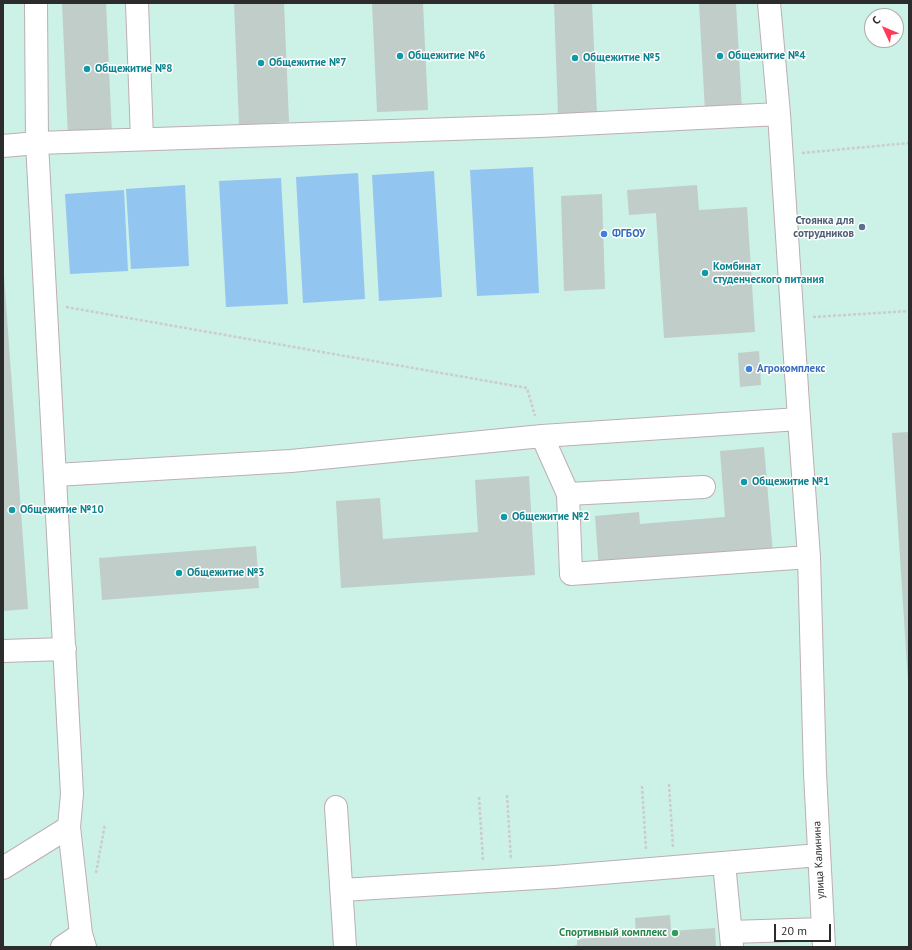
<!DOCTYPE html>
<html>
<head>
<meta charset="utf-8">
<style>
  body { margin:0 }
  #map { position:relative; width:912px; height:950px; overflow:hidden; background:#deefe8; font-family:"PT Sans",sans-serif }
  canvas { display:block }
  .frame { position:absolute; inset:0; border:4px solid #2c2c2c; pointer-events:none }
  .north { position:absolute; left:864px; top:8px; width:40px; height:40px; box-sizing:border-box; background:#fff; border:1px solid #ababab; border-radius:50%; rotate:314deg; font-size:11px; font-weight:700; line-height:16px; text-align:center; color:#2c2c2c }
  .north::after { content:''; display:block; margin:auto; width:14px; height:18px; background:#ff3b59; clip-path:polygon(50% 0,100% 100%,50% 72%,0 100%) }
  .scale { position:absolute; left:774px; top:924px; width:57px; height:18px; box-sizing:border-box; border:2px solid #2c2c2c; border-top:0; padding-left:5px; font-size:12px; line-height:14px; white-space:nowrap; color:#2c2c2c; -webkit-text-stroke:3px #fff; paint-order:stroke }
</style>
</head>
<body>
<div id="map">
<canvas width="912" height="950"></canvas>
<div class="frame"></div>
<div class="north">С</div>
<div class="scale">20 m</div>
</div>
<script>
const context = document.querySelector('canvas').getContext('2d');
context.lineJoin = 'round';
function fillPath(path, color) { context.fillStyle = color; context.fill(path, 'evenodd'); }
const shape = rows => new Path2D(rows.map(r => 'M' + r).join(''));
function strokePath(path, color, width, dash) { context.strokeStyle = color; context.lineWidth = width; context.lineCap = dash ? 'butt' : 'round'; context.setLineDash(dash || []); context.stroke(path); }
function label(font, color, halo, rows, align = 'center') {
  context.font = font + ' "PT Sans",sans-serif'; context.lineWidth = 3; context.setLineDash([]); context.textBaseline = 'middle'; context.strokeStyle = halo; context.fillStyle = color; for (const [text, x, y, turn = 0] of rows) {
    context.save(); context.translate(x, y); context.rotate((+turn || 0) * Math.PI / 180); context.textAlign = isNaN(turn) ? turn : align; if (halo) context.strokeText(text, 0, 0); context.fillText(text, 0, 0); context.restore();
  }
}
const education = shape([
  [3,3,909,3,909,947,3,947],
  [872,16,896,16,896,40,872,40]
]);
const pitch = shape([
  [533,167,539,293,477,296,470,170],
  [434,171,442,297,379,301,372,175],
  [358,173,365,299,303,303,296,177],
  [281,178,288,304,226,307,219,181],
  [185,185,189,266,131,269,126,189],
  [124,190,128,271,70,274,65,194]
]);
const building = shape([
  [62,3,106,3,112,135,68,137],
  [234,3,284,3,289,122,239,125],
  [372,3,423,3,428,110,377,112],
  [554,3,592,3,597,114,558,115],
  [699,3,736,3,742,110,705,111],
  [697,185,699,210,747,207,755,332,664,338,656,213,629,215,627,190],
  [602,194,605,289,564,291,561,196],
  [3,262,28,609,3,611],
  [759,351,761,385,740,387,738,353],
  [909,432,909,681,908,681,892,433],
  [764,447,773,554,599,570,595,516,639,512,640,524,725,517,720,451],
  [529,476,535,575,341,588,336,501,380,498,383,539,478,532,475,480],
  [256,546,259,588,102,600,99,558],
  [670,915,671,931,715,928,716,947,568,947,577,945,577,939,636,935,635,918]
]);
const path = shape([
  [802,153,909,143],
  [66,307,527,388,535,416],
  [813,317,909,311],
  [669,784,673,847],
  [642,786,646,849],
  [507,795,511,860],
  [479,797,483,861],
  [96,873,105,824]
]);
const minor = shape([
  [36,3,37,143,72,794,69,827,81,934,85,947],
  [137,3,142,139],
  [769,3,779,114,799,419],
  [3,146,37,143,540,126,779,114],
  [542,436,568,494,571,574,809,557],
  [56,475,291,461,542,436,799,419,809,557,815,773,824,947],
  [568,494,704,487],
  [3,651,65,649],
  [336,807,345,947],
  [724,863,732,946],
  [3,868,69,827],
  [342,890,554,877,819,855],
  [731,932,823,929],
  [62,947,81,934]
]);
const markers = [
  [400,56,4,"#0f9aa8"],
  [720,56,4,"#0f9aa8"],
  [575,58,4,"#0f9aa8"],
  [261,63,4,"#0f9aa8"],
  [87,69,4,"#0f9aa8"],
  [862,227,4,"#5c6f8a"],
  [604,234,4,"#3f7fe0"],
  [705,273,4,"#0f9aa8"],
  [749,369,4,"#3f7fe0"],
  [744,482,4,"#0f9aa8"],
  [12,510,4,"#0f9aa8"],
  [504,517,4,"#0f9aa8"],
  [179,573,4,"#0f9aa8"],
  [675,933,4,"#2e9e5b"]
];
const cultureNames = [
  ["Общежитие №6",408,56],
  ["Общежитие №4",728,56],
  ["Общежитие №5",583,58],
  ["Общежитие №7",269,63],
  ["Общежитие №8",95,69],
  ["Комбинат",713,267],
  ["студенческого питания",713,280],
  ["Общежитие №1",752,482],
  ["Общежитие №10",20,510],
  ["Общежитие №2",512,517],
  ["Общежитие №3",187,573]
];
const serviceNames = [
  ["Стоянка для",854,221],
  ["сотрудников",854,234]
];
const shopNames = [
  ["ФГБОУ",612,234],
  ["Агрокомплекс",757,369]
];
const streetNames = [
  ["улица Калинина",819,860,-93]
];
const leisureNames = [
  ["Спортивный комплекс",667,933]
];
fillPath(education, '#ccf1e6');
fillPath(pitch, '#92c5f0');
fillPath(building, '#c0cdc8');
strokePath(minor, '#bdaeb1', 24);
strokePath(path, '#ccc', 2.5, [3, 2]);
strokePath(minor, '#fff', 22);
for (const [x, y, r, color] of markers) { const dot = new Path2D(); dot.arc(x, y, r, 0, 2 * Math.PI); context.fillStyle = color; context.fill(dot); strokePath(dot, '#fff', 1.5); }
label('bold 11px', '#0d838f', '#fff', cultureNames, 'left');
label('bold 11px', '#4e5e75', '#fff', serviceNames, 'right');
label('bold 11px', '#366cbe', '#fff', shopNames, 'left');
label('11px', '#2c2c2c', '#fff', streetNames);
label('bold 11px', '#27864d', '#fff', leisureNames, 'right');
</script>
</body>
</html>
